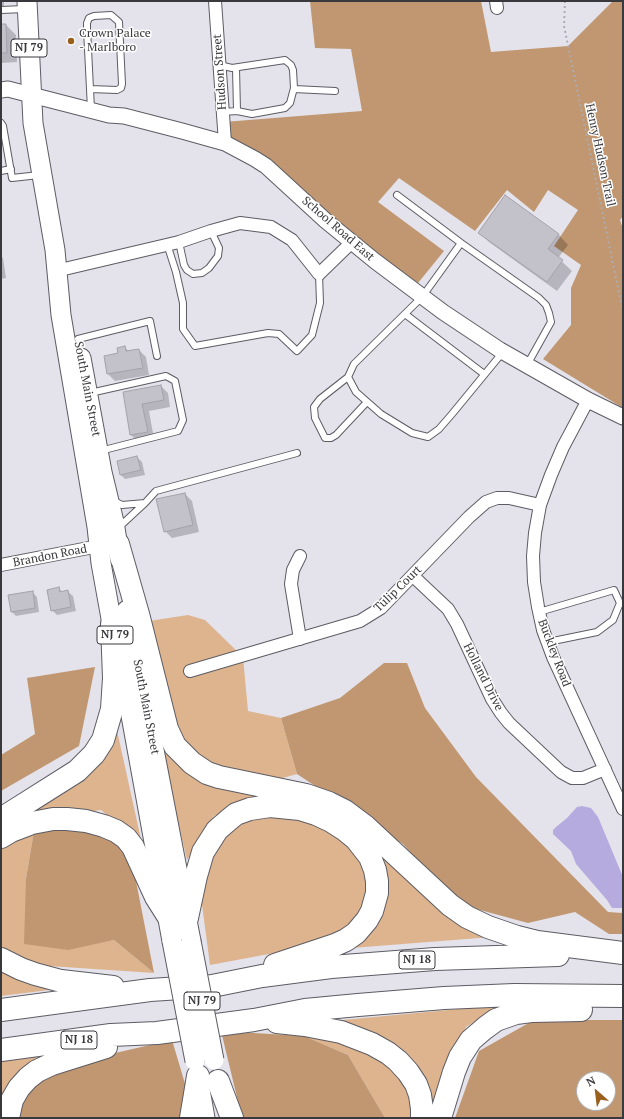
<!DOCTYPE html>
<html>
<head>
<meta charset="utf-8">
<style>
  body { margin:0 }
  #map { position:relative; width:624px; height:1119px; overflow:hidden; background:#e4e2eb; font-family:"PT Serif",serif }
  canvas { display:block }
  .frame { position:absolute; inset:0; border:2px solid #39383c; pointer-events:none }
  .north { position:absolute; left:576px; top:1071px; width:40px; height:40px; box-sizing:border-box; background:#fff; border:1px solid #b0afb1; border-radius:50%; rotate:332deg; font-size:11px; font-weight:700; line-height:16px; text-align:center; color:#39383c }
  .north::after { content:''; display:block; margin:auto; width:14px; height:18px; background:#995f1d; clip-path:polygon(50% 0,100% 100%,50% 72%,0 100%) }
</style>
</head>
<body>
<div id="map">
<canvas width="624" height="1119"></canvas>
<div class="frame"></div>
<div class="north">N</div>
</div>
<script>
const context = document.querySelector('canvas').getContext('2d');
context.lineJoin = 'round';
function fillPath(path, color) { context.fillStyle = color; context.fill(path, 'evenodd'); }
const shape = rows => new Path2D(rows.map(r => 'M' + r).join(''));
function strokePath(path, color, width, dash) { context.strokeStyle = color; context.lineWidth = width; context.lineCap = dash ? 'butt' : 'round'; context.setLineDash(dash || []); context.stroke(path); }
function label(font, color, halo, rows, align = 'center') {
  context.font = font + ' "PT Serif",serif'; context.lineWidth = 3; context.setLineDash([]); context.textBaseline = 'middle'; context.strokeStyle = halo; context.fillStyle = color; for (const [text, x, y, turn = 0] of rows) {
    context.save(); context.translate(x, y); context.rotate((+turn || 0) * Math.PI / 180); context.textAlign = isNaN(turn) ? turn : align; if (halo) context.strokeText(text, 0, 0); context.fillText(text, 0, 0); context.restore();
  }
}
const green = shape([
  [188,615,205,620,243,657,248,711,281,718,297,774,268,782,205,762,180,743,149,621],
  [116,726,142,844,101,810,6,822],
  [158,737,261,797,214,816,187,860],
  [273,811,327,826,355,848,368,875,363,906,344,930,317,945,210,965,201,897,213,852,233,825],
  [34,831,26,879,68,949,114,940,154,973,19,964,1,949,1,843],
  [370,840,492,937,339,949,376,919,388,881],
  [1,967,57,989,1,996],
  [501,1005,466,1027,442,1081,432,1118,423,1077,384,1038,332,1021],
  [304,1036,332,1037,385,1055,411,1097,413,1118,385,1118,348,1055],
  [39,1055,7,1087,1,1106,1,1060]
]);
const forest = shape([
  [310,1,481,1,491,52,568,46,613,1,623,1,623,216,620,220,623,229,623,408,543,359,571,325,571,288,581,265,554,246,578,210,548,190,534,212,507,190,475,231,399,178,378,202,444,251,418,283,324,221,221,141,224,122,362,111,351,49,315,48],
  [384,663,407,663,425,708,476,777,608,912,623,913,623,934,609,934,575,912,528,923,458,904,403,844,297,774,281,718,340,698],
  [95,667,79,746,1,791,1,755,35,734,27,678],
  [76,826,121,841,135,876,154,973,114,940,68,950,24,944,26,879,34,831],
  [534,1020,623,1020,623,1118,455,1118,479,1051],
  [584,1079,608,1079,608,1103,584,1103],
  [221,1031,304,1036,348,1055,385,1118,242,1118],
  [172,1040,186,1087,181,1118,18,1118,24,1088,54,1067]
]);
const water = shape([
  [582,806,591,808,598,817,623,877,623,908,612,908,607,900,576,864,571,851,553,834,553,830,556,827,567,818,577,807]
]);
const shadow = shape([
  [1,1,4,1,4,9,1,10],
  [1,25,6,25,16,35,17,62,1,63],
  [506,197,559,235,568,245,558,258,572,271,557,291,489,242,480,233],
  [1,256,3,258,6,278,1,279],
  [125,347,129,352,139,350,146,357,149,375,115,381,108,374],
  [161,386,168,393,170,407,149,411,154,439,138,442,131,435,124,392],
  [137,457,142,462,145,475,125,479,121,475],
  [185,494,192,501,199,532,172,538,165,531],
  [59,588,63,593,68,592,73,596,76,611,57,615,52,610],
  [32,592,37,597,39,612,16,616,12,612]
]);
const building = shape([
  [1,24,6,24,7,53,1,53,1,24],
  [505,195,559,234,548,249,563,260,547,282,478,233,505,195],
  [125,346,126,351,139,349,143,368,107,374,104,356,118,353,117,348,125,346],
  [161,385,164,400,142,404,148,432,130,435,123,392,161,385],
  [137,456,141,470,120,475,117,461,137,456],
  [185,493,193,525,164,532,156,499,185,493],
  [59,587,60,592,68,590,71,607,51,611,47,590,59,587],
  [33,591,35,608,11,612,8,595,33,591]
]);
const path = shape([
  [565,1,564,26,623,312]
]);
const service = shape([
  [1,10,25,9],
  [219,65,232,68,285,60,291,65,293,70,294,88,290,103,285,108,252,114,237,111,222,112],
  [236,68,237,111],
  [90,89,117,90,121,88,122,84,119,22,111,15,94,16,89,18,87,23,87,29,91,109],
  [294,89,335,91],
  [1,123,3,126,12,178,39,175],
  [1,171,11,169],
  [397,195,461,243],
  [179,242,184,265,187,270,193,274,202,273,209,268,218,256,219,248,211,231],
  [167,244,176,272,183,303,183,329,195,346,268,333,279,334,297,351,312,335,320,303,319,274],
  [405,314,484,374],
  [78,339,150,321,157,356],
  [503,352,452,414,439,429,428,437,412,433,381,414,356,392,348,377,354,364,422,297,461,243,539,298,546,305,549,313,551,322,527,365],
  [348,377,320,399,314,407,315,418,325,438,331,438,336,435,367,402],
  [90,393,166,376,175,381,183,420,178,431,100,451],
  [112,500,122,505,145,503,118,528],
  [145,503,156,491,297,453],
  [539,612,614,590,620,603,613,620,597,632,548,642]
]);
const minor = shape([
  [215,1,225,143],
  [496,1,497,8],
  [60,270,179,242,211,231,240,223,271,227,292,240,319,274,352,242],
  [588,400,563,447,551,475,540,505,535,533,533,556,534,582,538,607,543,630,553,657,623,809],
  [300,556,293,570,291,584,300,639],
  [1,565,99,546],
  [413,576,448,609,457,624,492,699,501,713,509,723,561,772,572,778,583,778,605,769],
  [190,671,360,621,381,608,469,517,486,502,497,498,509,498,540,505]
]);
const tertiary = shape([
  [1,90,8,89,109,115,124,116,182,131,225,143,255,159,266,166,326,221,375,261,443,312,500,350,588,400,623,417]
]);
const primary = shape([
  [27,1,33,123,55,250,61,315,97,527,101,563,112,624,124,677,172,941],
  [81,358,102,472,114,522,120,559],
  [127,610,191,941],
  [199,1084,205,1118]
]);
const motorway = shape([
  [118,544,138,614,167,729,175,746,192,763,207,773,219,777,306,795,329,803,345,811,365,826,450,905,467,917,488,927,517,937,537,942,623,953],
  [1,819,77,771,94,754,103,740,112,709,114,678,112,624],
  [1,837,11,831,32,823,53,819,67,819,86,821,104,826,116,831,126,838,133,847,156,897,168,916],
  [187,918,196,876,203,852,217,830,231,818,236,814,250,809,270,806,300,809,316,814,331,821,345,830,356,839,370,857,375,870,377,881,377,893,372,911,367,920,356,933,346,940,335,945,275,965],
  [1,959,21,969,35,974,61,981,113,987],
  [1,1010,150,990,212,986,262,976,331,967,435,959,558,955],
  [277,1022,305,1025,341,1032,372,1044,388,1053,398,1061,408,1072,416,1084,420,1095,422,1109,422,1118],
  [1,1050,111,1035,157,1033,254,1020,305,1010,358,1005,444,998,514,995,623,996],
  [218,1081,232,1118],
  [8,1118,12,1100,19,1088,28,1078,37,1071,52,1064,106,1047],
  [191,1118,198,1076],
  [440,1118,454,1072,460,1057,471,1040,485,1028,496,1020,516,1013,531,1011,581,1010]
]);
const primaryBridge = shape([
  [172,941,195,1061],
  [191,941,214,1060]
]);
const markers = [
  [71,41,4,"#995f1d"]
];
const shields = [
  [29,48,36],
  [115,635,36],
  [417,960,36],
  [202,1001,36],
  [79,1040,36]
];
const shieldNames = [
  ["NJ 79",29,48],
  ["NJ 79",115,635],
  ["NJ 18",417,960],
  ["NJ 79",202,1001],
  ["NJ 18",79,1040]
];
const poiNames = [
  ["Crown Palace",79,34],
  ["- Marlboro",79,48]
];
const streetNames = [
  ["Hudson Street",220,72,-94],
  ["Henry Hudson Trail",600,155,78],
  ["School Road East",338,229,41],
  ["South Main Street",87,389,79],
  ["Brandon Road",50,556,-11],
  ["Tulip Court",398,589,-44],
  ["Buckley Road",554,653,69],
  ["Holland Drive",483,677,63],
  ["South Main Street",146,707,79]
];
fillPath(green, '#ddb48e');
fillPath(forest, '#c09770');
fillPath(water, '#b6abde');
fillPath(shadow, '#0003');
fillPath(building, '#c3c2cb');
strokePath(building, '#a3a1aa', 1);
strokePath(service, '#5d5c64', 8);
strokePath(minor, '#5d5c64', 14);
strokePath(tertiary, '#5d5c64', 17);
strokePath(primary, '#5d5c64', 21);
strokePath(motorway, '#5d5c64', 24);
strokePath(path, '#aeacb3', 2, [2, 3]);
strokePath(service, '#fff', 6);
strokePath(minor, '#fff', 12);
strokePath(tertiary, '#fff', 15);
strokePath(primary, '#fff', 19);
strokePath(motorway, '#fff', 22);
strokePath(primaryBridge, '#5d5c64', 21, []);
strokePath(primaryBridge, '#fff', 19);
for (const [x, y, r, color] of markers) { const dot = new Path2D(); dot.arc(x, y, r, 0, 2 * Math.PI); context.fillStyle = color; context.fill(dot); strokePath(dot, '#fff', 1.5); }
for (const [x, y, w] of shields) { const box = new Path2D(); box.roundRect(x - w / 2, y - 9, w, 18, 3); context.fillStyle = '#fff'; context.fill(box); strokePath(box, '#39383c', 1); }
label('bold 11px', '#39383c', null, shieldNames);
label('12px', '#39383c', '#fff', poiNames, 'left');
label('12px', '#39383c', '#fff', streetNames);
</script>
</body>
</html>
